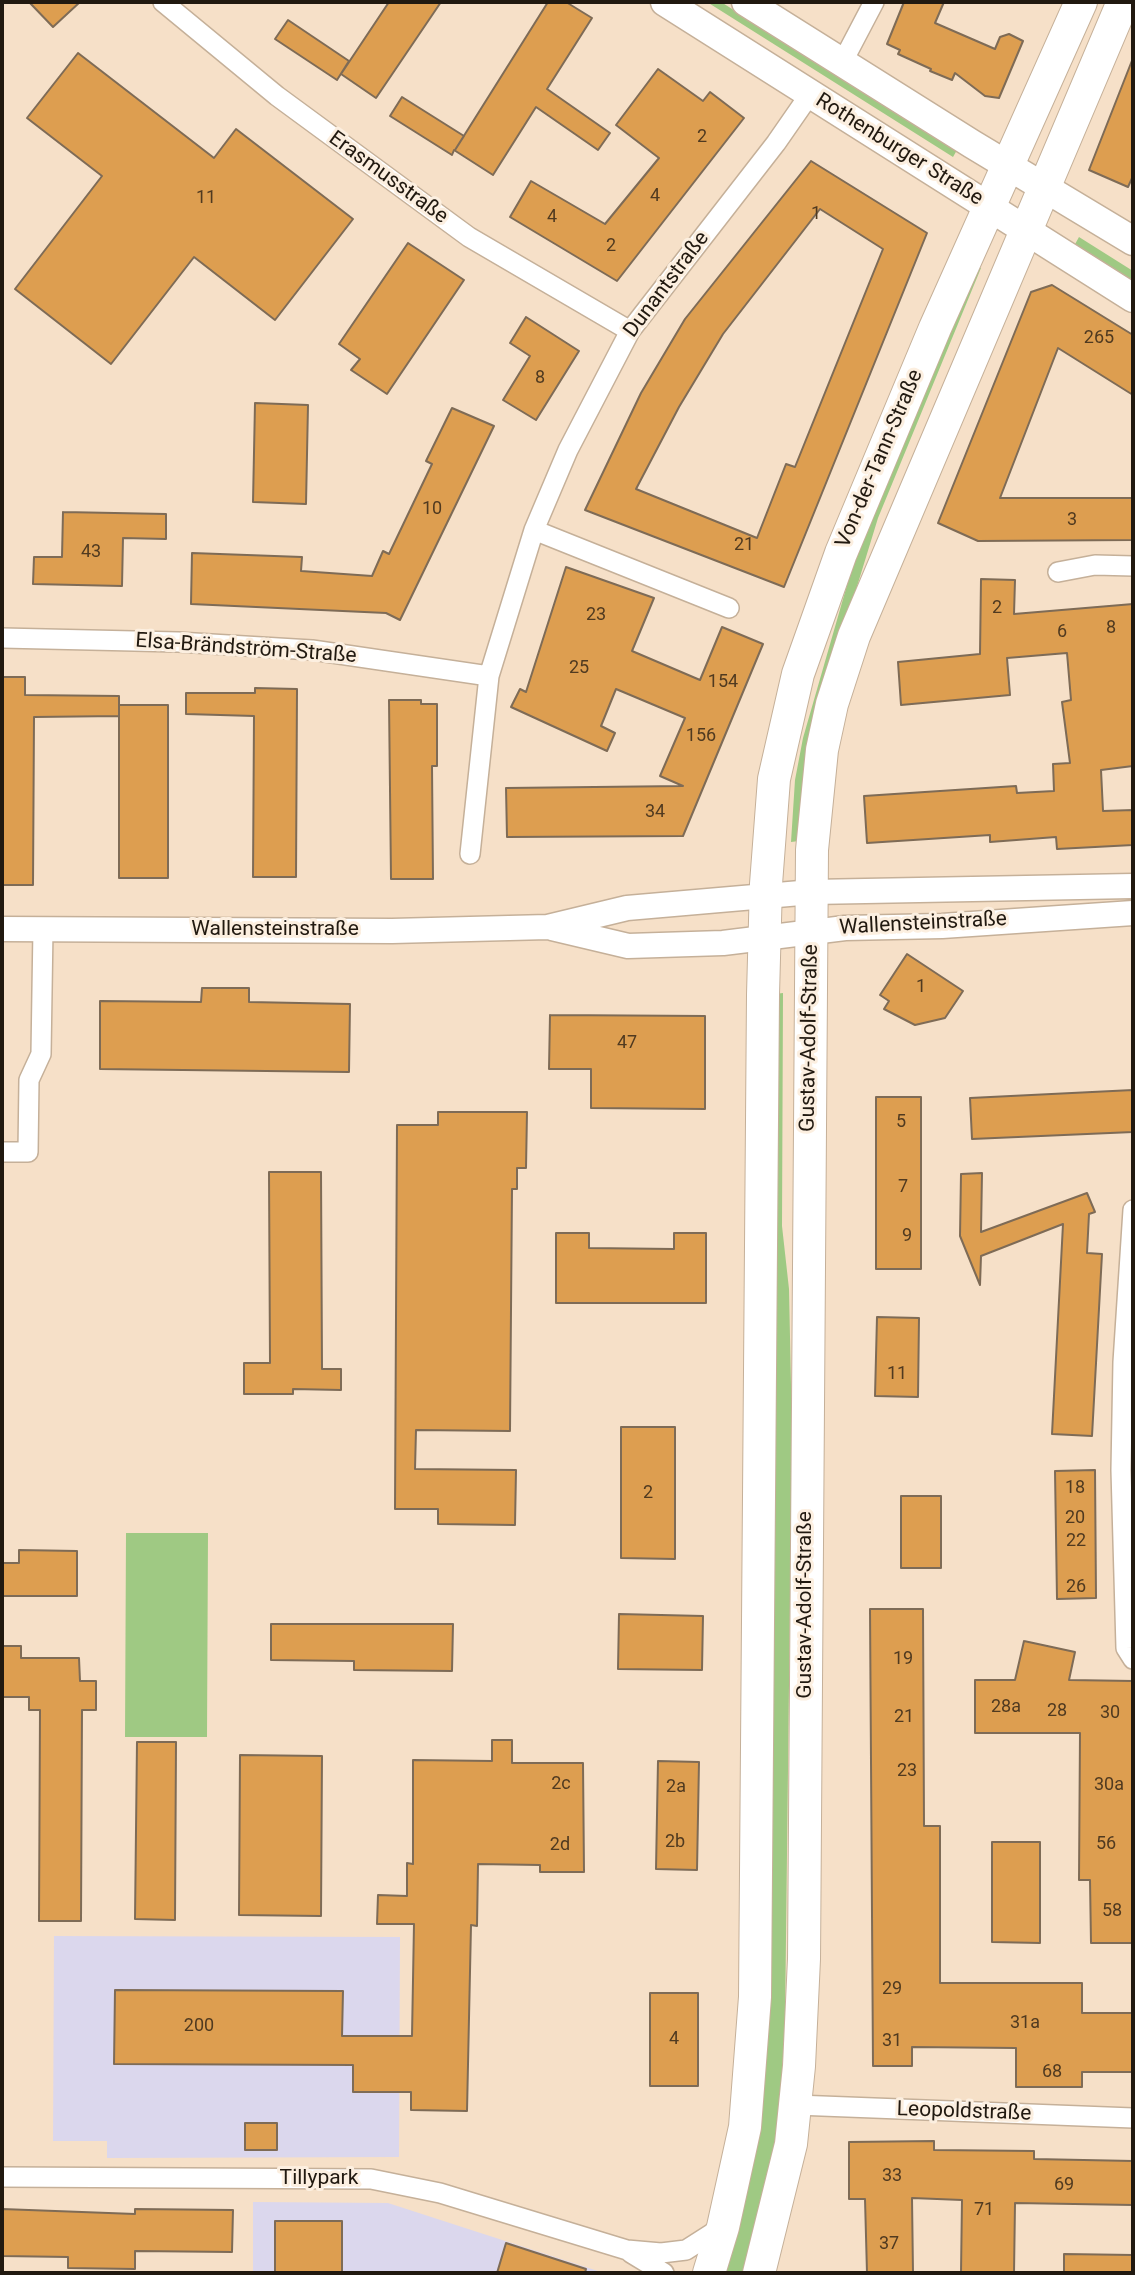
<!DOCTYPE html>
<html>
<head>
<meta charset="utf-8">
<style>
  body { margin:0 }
  #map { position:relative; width:1135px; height:2275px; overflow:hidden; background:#f6e0c8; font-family:Roboto,sans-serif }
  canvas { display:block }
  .frame { position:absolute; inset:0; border:4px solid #211910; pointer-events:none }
</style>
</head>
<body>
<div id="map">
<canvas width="1135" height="2275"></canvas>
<div class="frame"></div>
</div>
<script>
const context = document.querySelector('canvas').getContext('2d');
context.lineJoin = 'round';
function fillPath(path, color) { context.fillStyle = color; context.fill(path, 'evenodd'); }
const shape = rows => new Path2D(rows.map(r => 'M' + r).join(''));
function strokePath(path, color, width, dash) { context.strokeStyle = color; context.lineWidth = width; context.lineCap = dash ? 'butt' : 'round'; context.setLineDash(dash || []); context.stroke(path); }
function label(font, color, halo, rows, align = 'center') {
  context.font = font + ' Roboto,sans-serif'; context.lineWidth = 6; context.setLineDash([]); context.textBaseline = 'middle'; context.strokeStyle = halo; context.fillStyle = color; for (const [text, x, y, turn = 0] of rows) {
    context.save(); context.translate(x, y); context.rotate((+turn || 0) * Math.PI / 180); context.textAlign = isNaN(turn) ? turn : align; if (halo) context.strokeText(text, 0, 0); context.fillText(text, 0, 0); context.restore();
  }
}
const commercial = shape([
  [54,1936,400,1937,399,2157,107,2158,107,2141,53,2141],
  [253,2202,388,2203,604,2273,253,2273]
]);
const green = shape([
  [707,2,721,2,957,150,953,157],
  [1079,237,1133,271,1133,284,1074,246],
  [976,266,981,268,878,518,855,593,799,841,791,842,795,780,803,738,860,540],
  [783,993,782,1226,789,1289,792,1433,785,2022,780,2108,769,2177,743,2273,722,2273,745,2199,774,994],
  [126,1533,208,1533,207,1737,125,1737]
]);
const building = shape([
  [29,2,80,2,53,27,29,2],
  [389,2,441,2,376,98,341,74,389,2],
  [548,2,566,2,592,18,547,89,610,133,598,150,536,107,493,175,454,150,452,155,390,116,402,97,464,136,455,150,548,2],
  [904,2,944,2,935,23,995,49,1000,37,1009,34,1023,41,999,98,985,96,955,73,952,80,930,71,931,69,898,54,900,50,887,44,904,2],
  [288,20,349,61,337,80,275,39,288,20],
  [78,53,214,158,236,129,353,219,275,320,194,257,111,364,15,289,102,176,27,118,78,53],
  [1133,58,1133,176,1128,187,1089,170,1133,58],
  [658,69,703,101,710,92,744,118,617,281,510,217,531,181,605,224,659,158,616,125,658,69],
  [811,161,927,233,784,587,585,510,641,393,685,319,811,161],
  [820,209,883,249,795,467,786,464,757,538,636,489,679,407,723,334,820,209],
  [408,243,464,280,387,394,351,370,360,359,339,344,408,243],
  [1052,285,1133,335,1133,395,1058,348,1000,498,1133,498,1133,540,978,541,938,523,1031,292,1052,285],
  [526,317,579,351,536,420,503,400,530,356,510,343,526,317],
  [255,403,308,405,306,504,253,502,255,403],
  [452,408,494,426,400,620,386,613,191,604,192,553,302,557,301,571,372,576,383,551,389,554,432,464,426,461,452,408],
  [63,512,166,514,166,539,123,538,122,586,33,584,34,557,62,557,63,512],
  [566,567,654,598,632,651,700,680,722,627,763,644,683,836,507,837,506,788,683,786,660,776,685,718,616,689,601,726,615,733,607,751,511,707,520,689,526,692,566,567],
  [981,579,1015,580,1014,614,1133,604,1133,766,1101,770,1103,811,1133,810,1133,845,1057,849,1056,837,990,842,990,835,867,843,864,796,1016,786,1017,793,1054,791,1053,764,1070,763,1062,702,1071,700,1067,653,1007,658,1010,695,901,705,898,662,980,654,981,579],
  [2,677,25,677,25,695,119,696,119,716,34,717,33,885,2,885,2,677],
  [255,688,297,689,296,877,253,877,254,716,186,714,186,693,255,693,255,688],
  [389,700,421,700,421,704,437,704,437,766,432,766,433,879,391,879,389,700],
  [119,705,168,705,168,878,119,878,119,705],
  [907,954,963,991,945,1018,915,1025,884,1009,889,1001,880,995,907,954],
  [202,988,249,988,249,1002,350,1004,349,1072,100,1069,100,1001,201,1002,202,988],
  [550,1015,705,1016,705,1109,591,1108,591,1069,549,1069,550,1015],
  [1133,1090,1133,1132,972,1139,970,1098,1133,1090],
  [876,1097,921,1097,921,1269,876,1269,876,1097],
  [438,1112,527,1112,526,1168,517,1168,517,1189,512,1189,510,1431,416,1430,415,1469,516,1470,515,1525,438,1524,438,1509,395,1509,397,1125,438,1125,438,1112],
  [269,1172,321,1172,322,1369,341,1369,341,1390,293,1389,293,1394,244,1394,244,1363,270,1363,269,1172],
  [982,1173,981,1232,1087,1193,1095,1212,1089,1214,1087,1253,1102,1254,1092,1436,1052,1434,1063,1224,981,1256,980,1285,960,1236,961,1174,982,1173],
  [556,1233,589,1233,589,1248,674,1249,674,1233,706,1233,706,1303,556,1303,556,1233],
  [877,1317,919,1318,918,1397,875,1396,877,1317],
  [621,1427,675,1427,675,1559,621,1558,621,1427],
  [1095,1470,1096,1598,1057,1599,1055,1471,1095,1470],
  [901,1496,941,1496,941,1568,901,1568,901,1496],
  [19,1550,77,1551,77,1596,2,1596,2,1563,19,1563,19,1550],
  [870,1609,923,1609,924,1826,940,1826,940,1983,1082,1983,1082,2013,1133,2013,1133,2072,1082,2072,1082,2087,1016,2087,1016,2048,912,2047,912,2066,873,2066,870,1609],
  [619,1614,703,1616,702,1670,618,1669,619,1614],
  [271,1624,453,1624,452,1671,354,1670,354,1661,271,1660,271,1624],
  [1024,1641,1075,1652,1069,1680,1133,1681,1133,1943,1091,1943,1090,1880,1079,1880,1080,1733,975,1733,975,1680,1015,1680,1024,1641],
  [2,1646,21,1646,21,1658,79,1658,80,1681,96,1681,96,1710,82,1710,81,1921,39,1921,40,1710,29,1710,29,1697,2,1697,2,1646],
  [492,1740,512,1740,512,1763,583,1763,584,1872,540,1872,540,1865,478,1864,477,1926,471,1925,467,2111,411,2110,411,2092,353,2092,353,2065,114,2064,115,1990,343,1991,342,2036,412,2036,414,1924,377,1924,378,1895,407,1896,407,1863,413,1864,413,1760,492,1761,492,1740],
  [137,1742,176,1742,175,1920,135,1919,137,1742],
  [240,1755,322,1756,321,1916,239,1915,240,1755],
  [658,1761,699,1762,697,1870,656,1869,658,1761],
  [992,1842,1040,1842,1040,1943,992,1942,992,1842],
  [650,1993,698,1993,698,2086,650,2086,650,1993],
  [245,2123,277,2123,277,2150,245,2150,245,2123],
  [934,2141,934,2150,1034,2151,1034,2159,1133,2161,1133,2205,1015,2203,1014,2273,961,2273,962,2200,912,2198,913,2273,867,2273,865,2199,849,2199,849,2142,934,2141],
  [2,2209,135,2214,135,2209,233,2210,232,2252,135,2251,135,2269,68,2268,68,2257,2,2256,2,2209],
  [275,2221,342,2221,342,2273,275,2273,275,2221],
  [506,2243,586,2269,585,2273,497,2273,506,2243],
  [1064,2254,1133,2255,1133,2273,1064,2273,1064,2254]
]);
const minor = shape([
  [163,2,277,96,469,237,630,331],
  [842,63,874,2],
  [534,530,729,608],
  [1058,572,1095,565,1133,566],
  [2,638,178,642,312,650,489,676],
  [470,854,489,676,534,530,568,450,630,331,776,143,810,94],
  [2,1152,28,1152,29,1080,41,1054,43,929],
  [1133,1210,1123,1362,1121,1470,1126,1648,1133,1659],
  [796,2105,1133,2118],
  [2,2177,371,2179,440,2193,627,2250,661,2253,686,2250,722,2227],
  [631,2253,664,2273]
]);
const tertiary = shape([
  [552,928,628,946,723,943,845,928,942,926,1133,913],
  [2,929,392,931,548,927,627,908,812,892,1133,886]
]);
const secondary = shape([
  [665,2,1133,298],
  [746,2,972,144,1133,241]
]);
const primary = shape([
  [709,2273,723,2227,745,2127,755,1997,763,995,766,884,774,779,798,674,841,553,935,328,1081,2],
  [759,2273,791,2144,799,2066,804,1959,812,850,822,750,832,704,854,636,1123,2]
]);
const numberNames = [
  ["2",702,137],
  ["4",655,196],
  ["11",206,198],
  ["1",816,214],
  ["4",552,217],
  ["2",611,246],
  ["265",1099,338],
  ["8",540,378],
  ["10",432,509],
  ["3",1072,520],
  ["21",744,545],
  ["43",91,552],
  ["2",997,608],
  ["23",596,615],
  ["8",1111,628],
  ["6",1062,632],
  ["25",579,668],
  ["154",723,682],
  ["156",701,736],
  ["34",655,812],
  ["1",921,987],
  ["47",627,1043],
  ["5",901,1122],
  ["7",903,1187],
  ["9",907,1236],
  ["11",897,1374],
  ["18",1075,1488],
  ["2",648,1493],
  ["20",1075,1518],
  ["22",1076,1541],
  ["26",1076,1587],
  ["19",903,1659],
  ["28a",1006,1707],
  ["28",1057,1711],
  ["30",1110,1713],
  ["21",904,1717],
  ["23",907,1771],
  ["2c",561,1784],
  ["30a",1109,1785],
  ["2a",676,1787],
  ["2b",675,1842],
  ["56",1106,1844],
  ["2d",560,1845],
  ["58",1112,1911],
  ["29",892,1989],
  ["31a",1025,2023],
  ["200",199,2026],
  ["4",674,2039],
  ["31",892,2041],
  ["68",1052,2072],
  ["33",892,2176],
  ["69",1064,2185],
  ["71",984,2210],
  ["37",889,2244]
];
const streetNames = [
  ["Rothenburger Straße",899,150,32],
  ["Erasmusstraße",388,178,36],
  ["Dunantstraße",667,285,-53],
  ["Von-der-Tann-Straße",880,459,-67],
  ["Elsa-Brändström-Straße",246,649,4],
  ["Wallensteinstraße",923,924,-3],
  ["Wallensteinstraße",275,930],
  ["Gustav-Adolf-Straße",810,1038,-89],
  ["Gustav-Adolf-Straße",806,1605,-90],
  ["Leopoldstraße",964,2112,2],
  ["Tillypark",319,2179]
];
fillPath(commercial, '#dbd7ed');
fillPath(green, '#9fc983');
fillPath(building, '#dd9e50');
strokePath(building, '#7e6b56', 2);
strokePath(minor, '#c5b099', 22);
strokePath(tertiary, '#c5b099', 27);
strokePath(secondary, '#c5b099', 31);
strokePath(primary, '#c5b099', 34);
strokePath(minor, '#fff', 19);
strokePath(tertiary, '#fff', 24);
strokePath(secondary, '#fff', 28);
strokePath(primary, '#fff', 32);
label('18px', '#503a20', null, numberNames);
label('21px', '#211910', '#fcefe0', streetNames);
</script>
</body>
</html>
